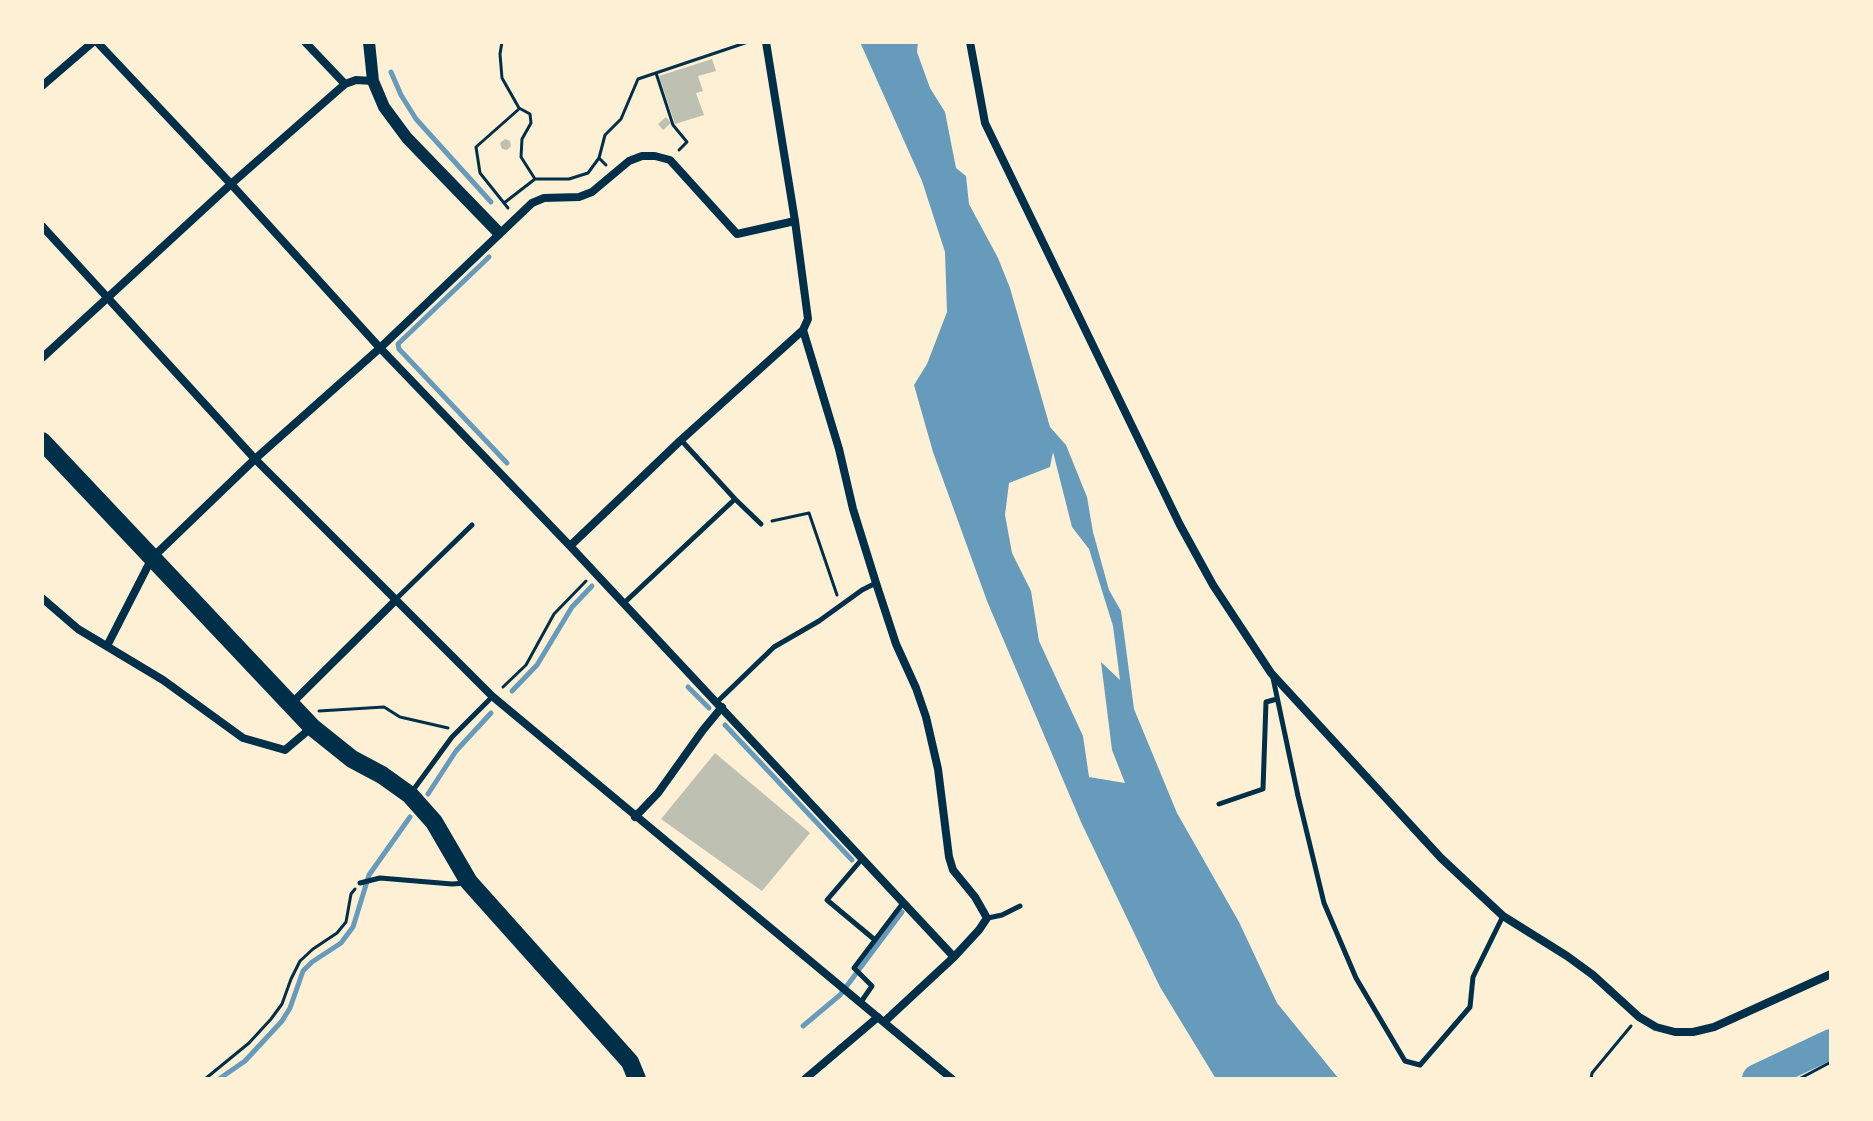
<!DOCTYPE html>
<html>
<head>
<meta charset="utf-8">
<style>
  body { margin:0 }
  #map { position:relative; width:1873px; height:1121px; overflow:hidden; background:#fdf0d5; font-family:Figtree,sans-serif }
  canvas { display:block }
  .frame { position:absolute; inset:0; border:44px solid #fdf0d5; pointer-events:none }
</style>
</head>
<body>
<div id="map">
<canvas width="1873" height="1121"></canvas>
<div class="frame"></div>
</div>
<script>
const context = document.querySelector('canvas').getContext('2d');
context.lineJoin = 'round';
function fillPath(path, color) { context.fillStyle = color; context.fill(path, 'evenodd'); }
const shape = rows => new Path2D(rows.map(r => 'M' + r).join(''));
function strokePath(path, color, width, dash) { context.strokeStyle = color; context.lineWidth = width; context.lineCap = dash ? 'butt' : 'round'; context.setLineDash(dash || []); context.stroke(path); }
const water = shape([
  [860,42,918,42,917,52,930,88,945,112,956,168,966,176,969,204,998,258,1010,288,1050,427,1066,445,1087,497,1093,532,1109,590,1121,611,1134,709,1177,813,1239,922,1277,1003,1339,1079,1216,1079,1160,987,1081,822,987,601,933,452,914,385,927,364,947,312,945,252,922,181],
  [1053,452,1072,527,1089,549,1113,626,1120,680,1101,662,1112,750,1125,783,1089,777,1083,736,1039,641,1031,591,1012,553,1005,515,1009,483,1050,467]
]);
const stream = shape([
  [391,72,401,95,416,119,491,202],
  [489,257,398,344,399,349,507,463],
  [688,687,709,708],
  [512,691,537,665,572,607,592,586],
  [725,725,852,860],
  [428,794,456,751,491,713],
  [803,1026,840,995,902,912],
  [219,1079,245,1061,282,1021,290,1008,303,971,312,962,341,943,353,927,369,875,410,817]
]);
const river = shape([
  [1757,1079,1831,1044]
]);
const building = shape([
  [712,59,716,71,698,76,703,91,696,93,704,115,675,124,659,76],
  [666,117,671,123,663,130,658,124],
  [505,139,510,141,511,146,507,150,502,149,500,143],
  [715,753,810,833,762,891,661,819]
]);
const path = shape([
  [502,42,500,54,502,78,519,108,530,114,531,123,522,139,521,157,535,179],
  [656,73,673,125,687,142,679,150],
  [606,165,599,158,605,135,621,119,638,79,748,42],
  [504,203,535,179,569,179,588,173,599,158],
  [508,208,480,173,476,147,519,109],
  [772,521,809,513,837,595],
  [503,687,526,665,554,614,586,581],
  [319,711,384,707,400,717,448,728],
  [205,1079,249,1043,271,1019,282,1004,291,979,300,961,313,949,337,933,346,922,351,894,355,889],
  [1591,1079,1592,1073,1631,1026],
  [1799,1079,1831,1062]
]);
const service = shape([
  [681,440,735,499,761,524],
  [395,600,472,525],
  [624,603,735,499],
  [1273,678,1298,796,1324,903,1356,978,1405,1061,1420,1065,1470,1007,1473,977,1503,916],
  [717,702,774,647,819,621,862,590,876,583],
  [411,793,452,737,492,697],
  [1219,804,1263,789,1266,702,1277,699],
  [862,859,827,900,875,940],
  [360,883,380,878,452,884,466,883],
  [988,918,1002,915,1020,906],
  [861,1002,872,986,854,968,903,903]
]);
const minor = shape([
  [97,42,231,184,380,348,570,546,954,957],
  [305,42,345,84],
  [766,42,795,221,808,319,803,330,839,449,853,509,876,583,896,644,916,688,926,717,938,769,949,857,953,870,975,897,987,918,979,930,954,957,884,1022],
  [970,42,985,123,1180,525,1213,585,1271,673,1441,858,1503,916,1567,956,1593,975,1639,1017,1656,1027,1675,1032,1693,1032,1714,1027,1831,974],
  [42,86,93,42],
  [42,226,255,459,492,696,952,1079],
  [42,358,231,184,345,84,356,80,373,81],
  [570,546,681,440,803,330],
  [42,598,78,629,163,680,243,738,285,750,311,728],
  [107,646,152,558,255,459,380,348,532,203,544,198,579,197,592,192,629,161,642,156,655,156,670,160,737,234,795,221],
  [291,704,395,601],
  [635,817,658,793,703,730,722,707],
  [805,1079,878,1017]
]);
const tertiary = shape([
  [369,42,373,81,384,107,407,138,498,232]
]);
const trunk = shape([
  [42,441,312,727,352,759,382,775,410,795,434,822,469,882,630,1062,637,1079]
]);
fillPath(water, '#669bbc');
strokePath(stream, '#669bbc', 5);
strokePath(river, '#669bbc', 30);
fillPath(building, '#bec0b2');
strokePath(path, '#003049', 3);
strokePath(service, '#003049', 5);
strokePath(minor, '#003049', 8);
strokePath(tertiary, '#003049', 12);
strokePath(trunk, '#003049', 18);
</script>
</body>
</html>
